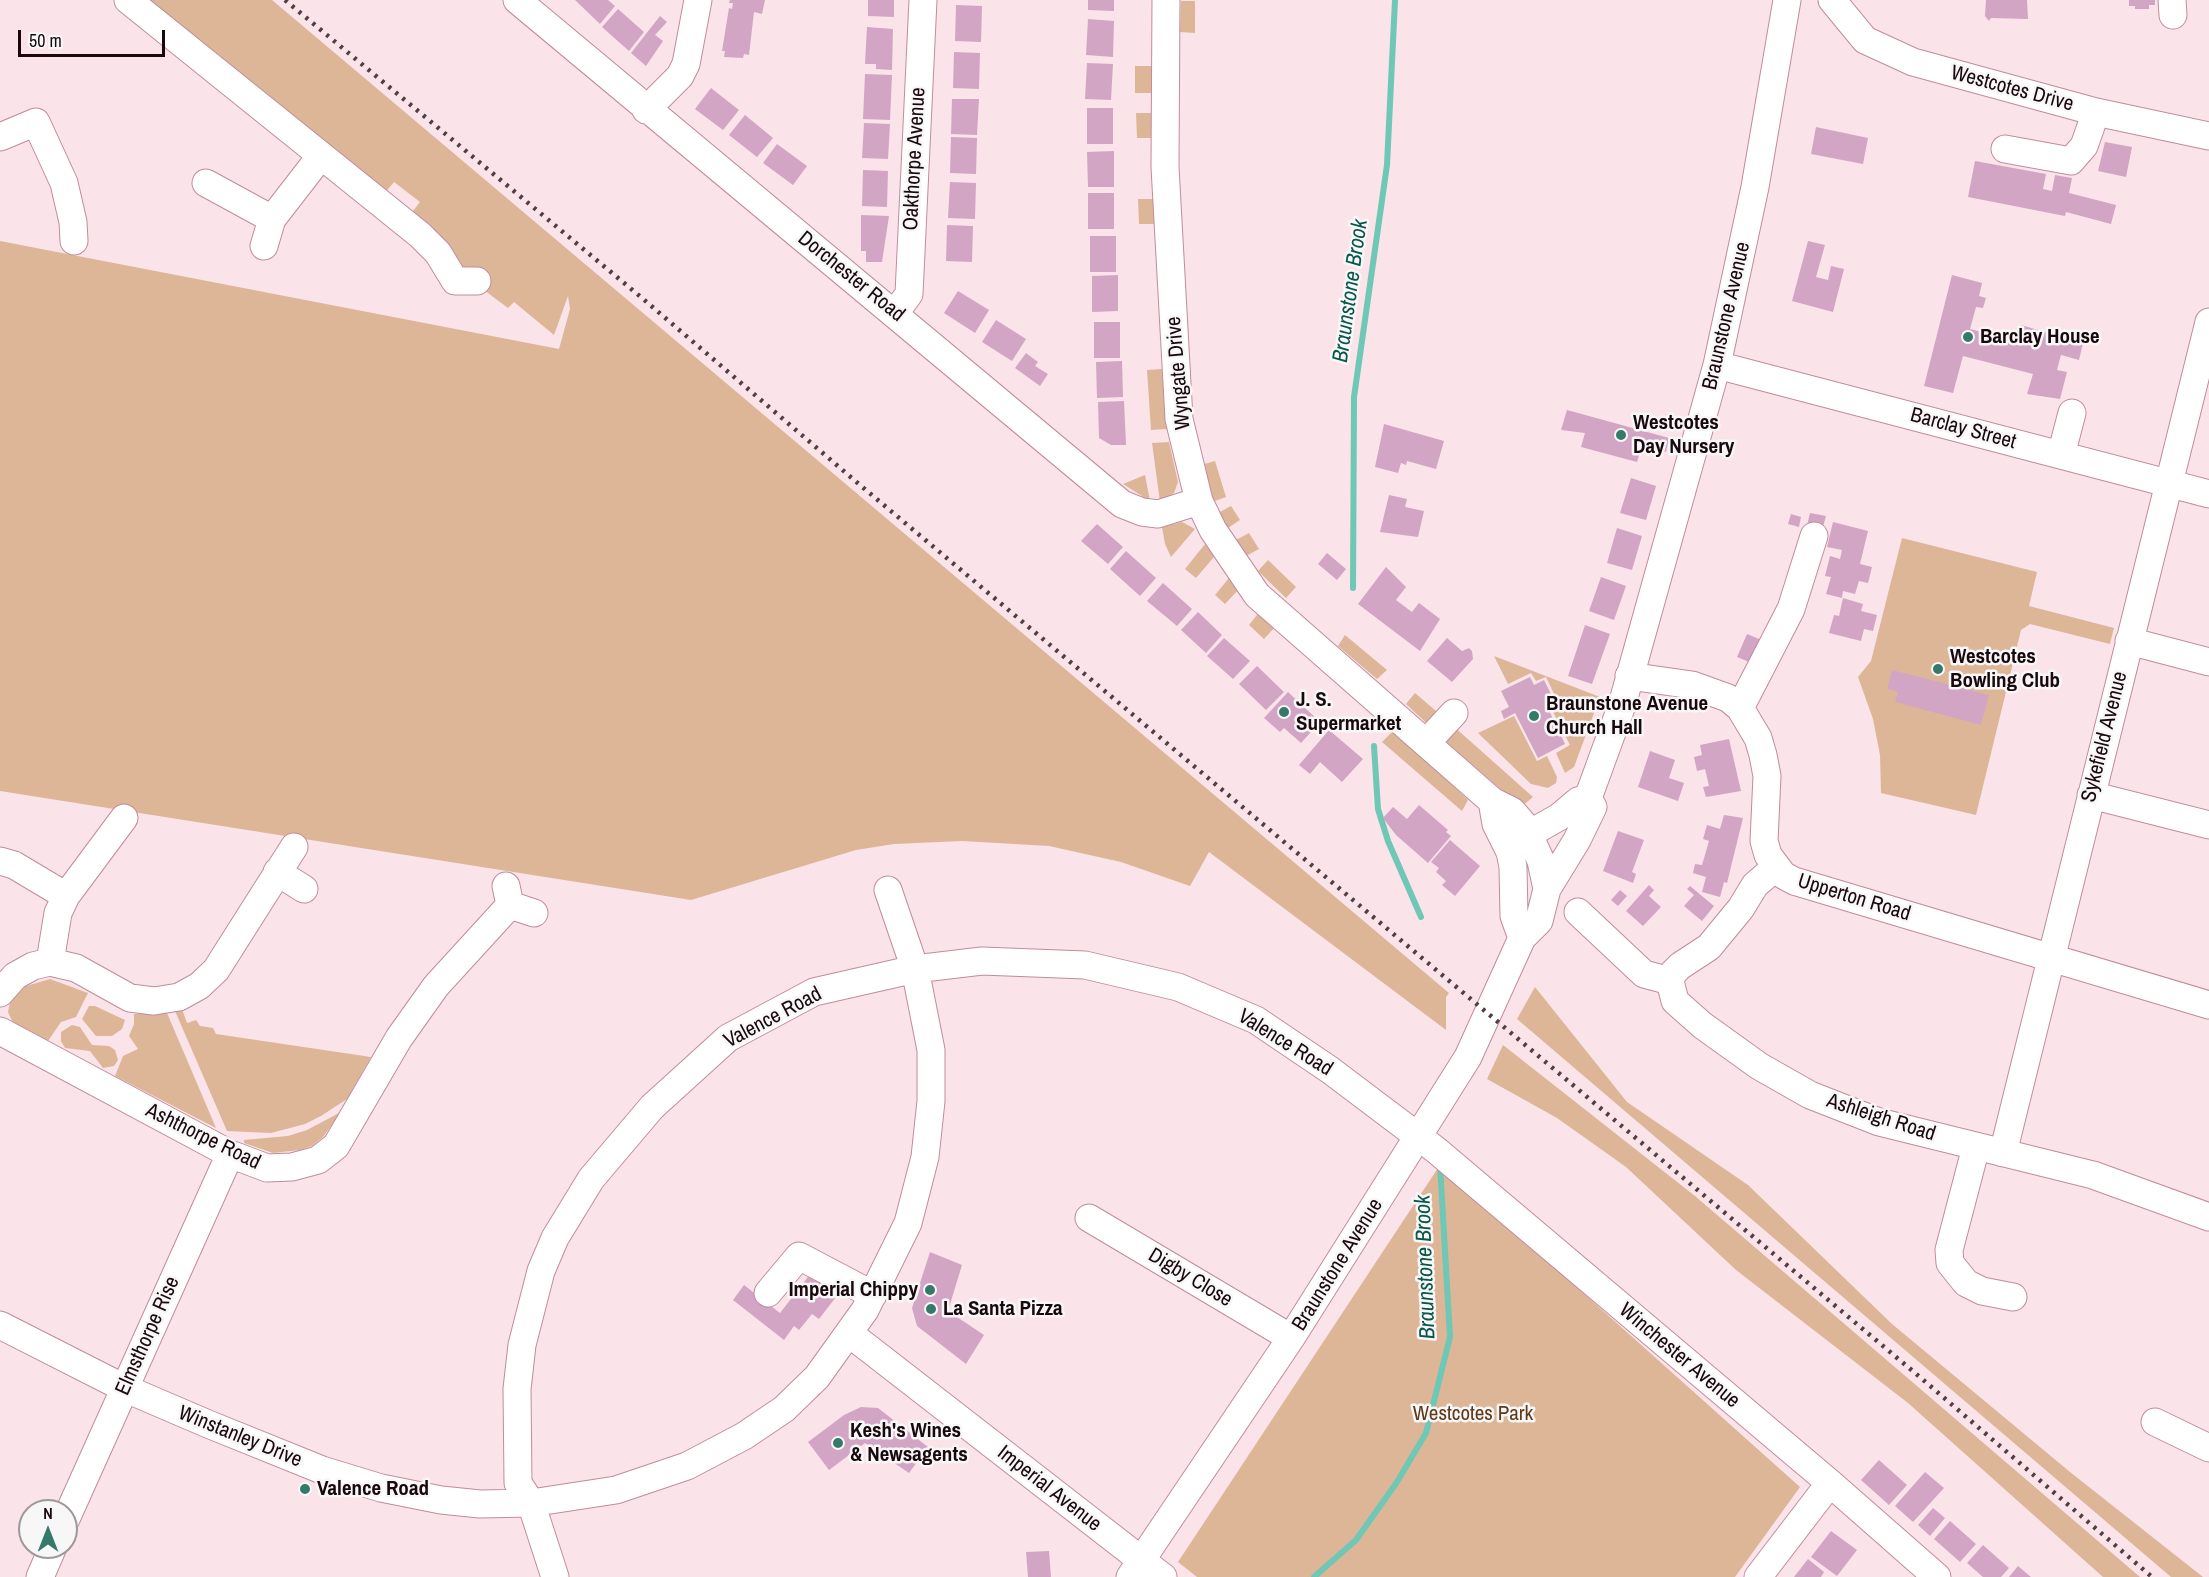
<!DOCTYPE html>
<html>
<head>
<meta charset="utf-8">
<style>
  body { margin:0 }
  #map { position:relative; width:2209px; height:1577px; overflow:hidden; background:#fae3e9; font-family:"Archivo Narrow",sans-serif }
  canvas { display:block }
  .north { position:absolute; left:18px; top:1499px; width:60px; height:60px; box-sizing:border-box; background:#f7f7f7; border:2px solid #9f979a; border-radius:50%; rotate:0deg; font-size:16px; font-weight:700; line-height:24px; text-align:center; color:#1a080f }
  .north::after { content:''; display:block; margin:auto; width:21px; height:27px; background:#35796b; clip-path:polygon(50% 0,100% 100%,50% 72%,0 100%) }
  .scale { position:absolute; left:18px; top:30px; width:147px; height:27px; box-sizing:border-box; border:3px solid #1a080f; border-top:0; padding-left:8px; font-size:18px; line-height:21px; white-space:nowrap; color:#1a080f; -webkit-text-stroke:4px #f7f7f7; paint-order:stroke }
</style>
</head>
<body>
<div id="map">
<canvas width="2209" height="1577"></canvas>
<div class="north">N</div>
<div class="scale">50 m</div>
</div>
<script>
const context = document.querySelector('canvas').getContext('2d');
context.lineJoin = 'round';
function fillPath(path, color) { context.fillStyle = color; context.fill(path, 'evenodd'); }
const shape = rows => new Path2D(rows.map(r => 'M' + r).join(''));
function strokePath(path, color, width, dash) { context.strokeStyle = color; context.lineWidth = width; context.lineCap = dash ? 'butt' : 'round'; context.setLineDash(dash || []); context.stroke(path); }
function label(font, color, halo, rows, align = 'center') {
  context.font = font + ' "Archivo Narrow",sans-serif'; context.lineWidth = 5; context.setLineDash([]); context.textBaseline = 'middle'; context.strokeStyle = halo; context.fillStyle = color; for (const [text, x, y, turn = 0] of rows) {
    context.save(); context.translate(x, y); context.rotate((+turn || 0) * Math.PI / 180); context.textAlign = isNaN(turn) ? turn : align; if (halo) context.strokeText(text, 0, 0); context.fillText(text, 0, 0); context.restore();
  }
}
const green = shape([
  [144,0,272,0,1449,993,1446,997,1446,1030,1209,852,1190,886,1121,862,1049,846,962,841,894,844,856,850,691,900,0,791,0,241,559,349,570,309,568,296,554,335,514,302,508,308,484,290,409,216,420,202,394,182,384,194],
  [1181,1,1195,1,1195,33,1180,32],
  [1135,66,1152,66,1152,93,1135,93],
  [1136,113,1153,113,1153,138,1137,138],
  [1138,199,1155,199,1156,224,1139,224],
  [1162,369,1167,429,1151,430,1147,370],
  [1169,442,1178,482,1174,493,1160,502,1152,443],
  [1215,461,1226,497,1212,502,1201,465],
  [1145,475,1150,501,1123,484],
  [1231,506,1240,520,1228,528,1218,513],
  [1182,522,1195,529,1171,557,1165,544,1162,527],
  [1249,533,1259,549,1246,556,1236,540],
  [1902,538,2037,572,2029,606,2114,628,2110,644,2030,624,2021,630,1976,815,1881,793,1880,755,1873,719,1858,677,1871,661],
  [1205,544,1214,557,1196,578,1185,569],
  [1268,560,1296,587,1286,598,1258,571],
  [1229,578,1239,589,1225,604,1215,595],
  [1260,611,1276,626,1264,639,1249,625],
  [1345,635,1387,670,1377,679,1338,646],
  [1494,656,1600,697,1574,767,1565,773,1556,753,1570,745,1549,704,1557,700,1546,677,1536,681,1531,673,1508,684],
  [1415,693,1443,717,1432,728,1406,704],
  [1514,716,1537,761,1547,756,1557,777,1556,783,1548,788,1531,784,1478,733],
  [1451,724,1533,797,1521,807,1443,739],
  [1394,730,1468,800,1462,811,1382,742],
  [50,979,88,993,76,1017,61,1022,48,1041,13,1023,8,1012,11,998,23,987],
  [1535,987,1627,1102,1748,1185,1892,1324,2070,1472,2203,1577,2171,1577,1517,1019],
  [89,1006,95,1006,125,1020,122,1029,112,1036,96,1036,82,1019],
  [182,1009,187,1023,196,1020,200,1026,213,1028,216,1034,371,1057,347,1099,321,1116,305,1124,271,1133,227,1131,175,1011],
  [167,1013,216,1128,115,1076,123,1056,138,1049,129,1036,134,1024,134,1014],
  [72,1025,80,1027,92,1045,109,1046,115,1050,118,1060,114,1066,103,1068,90,1051,65,1048,61,1041,61,1032],
  [1503,1045,1695,1196,2140,1577,2103,1577,1908,1403,1736,1270,1626,1167,1557,1118,1487,1079],
  [341,1112,323,1137,312,1146,300,1150,273,1153,244,1143,244,1140,288,1136,307,1130],
  [1440,1165,1800,1487,1735,1577,1197,1577,1178,1562]
]);
const stream = shape([
  [1353,588,1354,397,1387,165,1395,0],
  [1374,746,1378,809,1388,841,1421,917],
  [1314,1577,1356,1540,1397,1482,1426,1433,1450,1337,1440,1165]
]);
const building = shape([
  [575,0,608,0,615,6,600,24],
  [730,0,765,0,762,14,754,12,749,55,744,54,743,58,724,57,725,51,722,51,729,8,732,9,733,3,729,3],
  [868,0,894,0,894,17,868,16],
  [1088,0,1114,0,1114,11,1088,10],
  [1986,0,2027,0,2028,19,1991,18,1989,21,1985,16],
  [2129,0,2155,0,2155,5,2149,5,2149,9,2135,9,2135,6,2129,6],
  [956,5,982,6,981,42,955,41],
  [618,9,644,32,629,51,602,27],
  [660,16,667,22,655,35,663,41,646,66,631,53],
  [1088,19,1114,21,1113,57,1086,55],
  [867,27,893,29,892,70,876,69,876,64,865,64],
  [954,52,980,53,979,89,953,88],
  [1087,63,1113,64,1111,100,1085,99],
  [865,74,892,75,890,120,863,119],
  [711,88,739,110,723,130,695,109],
  [952,99,979,99,977,135,951,134],
  [1087,108,1113,108,1113,144,1087,144],
  [745,115,773,138,757,157,729,135],
  [864,123,890,124,888,159,862,158],
  [1816,127,1868,138,1863,164,1811,154],
  [951,137,977,138,976,174,950,173],
  [2105,142,2132,147,2126,177,2098,171],
  [777,144,807,166,793,185,763,163],
  [1114,151,1114,187,1088,187,1087,152],
  [1975,161,2046,174,2043,189,2052,191,2055,175,2072,178,2069,193,2116,205,2111,224,2066,212,2065,216,1968,197],
  [863,170,888,171,887,207,862,206],
  [950,182,976,183,975,219,948,218],
  [1088,193,1114,193,1114,229,1088,229],
  [861,215,889,216,882,262,866,262,866,251,861,251],
  [947,225,973,226,972,262,946,261],
  [1090,236,1116,236,1116,272,1090,272],
  [1808,241,1825,245,1816,277,1828,280,1831,266,1844,269,1833,312,1792,301],
  [1118,275,1118,311,1092,312,1092,276],
  [1952,275,1982,283,1979,296,1986,298,1983,308,1976,307,1970,329,2017,341,2021,325,2083,343,2079,360,2061,355,2057,370,2067,372,2060,399,2027,394,2033,374,1963,356,1953,393,1924,386],
  [958,291,989,310,975,333,944,313],
  [996,320,1026,339,1012,361,982,342],
  [1094,322,1120,322,1120,358,1094,358],
  [1026,353,1038,362,1035,366,1048,374,1040,386,1015,368],
  [1122,361,1123,397,1097,398,1096,362],
  [1124,401,1126,445,1111,445,1099,438,1098,402],
  [1567,410,1669,438,1666,452,1649,447,1640,452,1637,462,1581,447,1585,433,1561,430],
  [1384,424,1444,441,1436,469,1407,461,1406,465,1401,463,1398,473,1375,467],
  [1631,478,1656,486,1646,520,1620,513],
  [1389,495,1407,499,1405,507,1424,511,1418,537,1380,532],
  [1810,513,1826,516,1821,534,1806,530],
  [1791,514,1801,517,1799,527,1788,524],
  [1833,522,1868,531,1860,564,1872,567,1868,583,1859,581,1855,594,1843,591,1842,598,1826,594,1831,577,1825,576,1830,556,1840,559,1842,550,1827,547],
  [1097,524,1123,547,1108,564,1081,541],
  [1617,528,1642,536,1632,570,1607,563],
  [1126,551,1156,578,1140,596,1110,569],
  [1327,553,1346,569,1337,580,1318,564],
  [1386,567,1406,587,1396,600,1412,612,1419,603,1440,619,1420,651,1358,604],
  [1601,577,1626,586,1614,620,1589,611],
  [1163,583,1192,609,1177,626,1147,601],
  [1843,598,1863,604,1861,611,1877,615,1873,631,1864,629,1861,641,1829,633,1834,615,1839,616],
  [1198,612,1222,635,1206,653,1181,630],
  [1585,625,1610,634,1592,684,1568,676],
  [1747,634,1764,641,1754,664,1737,657],
  [1224,638,1250,661,1233,679,1207,656],
  [1447,638,1462,651,1469,648,1472,651,1473,659,1452,682,1427,661],
  [1257,666,1284,692,1266,710,1239,684],
  [1892,670,1989,695,1981,725,1895,702,1898,692,1887,689],
  [1530,677,1534,685,1544,680,1553,698,1545,702,1565,744,1538,758,1515,713,1504,719,1501,711,1509,707,1501,691],
  [1288,692,1320,722,1301,743,1284,728,1280,732,1264,718],
  [1329,730,1363,759,1342,782,1320,762,1310,774,1299,765],
  [1729,739,1741,791,1706,797,1703,787,1709,786,1705,769,1697,771,1694,757,1702,755,1700,745],
  [1650,751,1675,760,1669,778,1684,783,1678,801,1638,787],
  [1419,805,1448,830,1446,832,1451,836,1428,863,1396,835,1383,818,1393,807,1407,819],
  [1724,815,1743,818,1727,883,1724,882,1720,897,1702,892,1706,877,1693,873,1695,864,1702,865,1709,841,1703,839,1707,825,1720,829],
  [1618,831,1644,840,1632,872,1636,874,1633,883,1603,871],
  [1450,840,1480,866,1455,896,1442,885,1446,881,1436,872,1439,868,1431,862],
  [1649,885,1654,890,1649,896,1661,907,1643,926,1626,911],
  [1690,886,1714,906,1702,921,1684,906,1694,895,1687,889],
  [1620,890,1627,896,1618,906,1611,900],
  [930,1252,962,1265,948,1311,984,1335,966,1364,917,1326,912,1308],
  [811,1273,843,1288,819,1319,812,1314,799,1330,794,1326,784,1340,733,1300,744,1285,780,1313],
  [861,1407,878,1408,928,1447,909,1473,865,1443,829,1470,808,1442,844,1415],
  [1879,1460,1907,1485,1889,1505,1861,1480],
  [1925,1472,1944,1488,1913,1522,1895,1506],
  [1933,1508,1945,1518,1930,1536,1918,1525],
  [1950,1521,1976,1544,1960,1562,1934,1539],
  [1831,1531,1857,1550,1837,1576,1811,1557],
  [1983,1545,2009,1568,2001,1577,1983,1577,1967,1563],
  [1049,1551,1051,1577,1028,1577,1026,1552],
  [1808,1559,1824,1572,1821,1577,1794,1577],
  [2018,1566,2031,1577,2009,1577]
]);
const minor = shape([
  [128,0,420,235,438,253,455,281,477,281],
  [517,0,1122,504,1142,512,1158,514,1199,501],
  [1832,0,1865,40,1913,62,2096,112,2209,136],
  [2172,0,2173,15],
  [646,110,680,76,686,64,698,0],
  [0,137,36,122,64,183,73,222,74,241],
  [2005,149,2071,161,2084,146,2096,112],
  [206,183,272,219,320,157],
  [264,246,272,219],
  [895,313,909,294,923,0],
  [1717,365,2209,494],
  [2061,455,2072,413],
  [2129,641,2209,662],
  [1629,676,1692,685,1728,698,1740,708,1758,738,1763,755,1767,776,1764,841,1768,855,1783,875,1794,881,2209,1005],
  [1740,708,1791,609,1814,536],
  [1427,742,1454,713],
  [2091,795,2209,825],
  [1588,798,1622,705,1717,365,1755,187,1787,0],
  [1492,801,1496,824,1510,852,1513,867,1514,916,1522,938],
  [1521,847,1529,834,1559,817,1578,801,1588,798],
  [0,861,14,865,66,896],
  [277,872,304,889],
  [506,886,510,905,534,913],
  [1547,889,1577,840,1593,807,1588,798],
  [1578,912,1644,974,1670,981,1675,1001,1702,1025,1759,1066,1810,1095,1879,1122,2093,1175,2209,1217],
  [50,962,58,913,66,896,124,818],
  [1670,981,1673,973,1680,966,1709,947,1741,908,1755,885,1776,867],
  [0,993,15,976,33,966,50,962,76,968,130,998,154,1001,179,997,199,986,216,970,294,847],
  [0,1031,230,1154,267,1168,292,1167,318,1160,336,1146,399,1038,436,986,510,905],
  [1976,1147,1949,1250,1950,1263,1966,1283,1982,1291,2013,1297],
  [2003,1153,2209,322],
  [1089,1218,1291,1338],
  [768,1293,799,1256,873,1295],
  [0,1325,124,1388,208,1424,322,1470,381,1488,441,1500,480,1504,531,1503,616,1490,687,1466,744,1436,784,1409,817,1377,865,1310,908,1223,925,1157,931,1101,931,1050,915,969,888,890],
  [850,1334,1163,1577],
  [2155,1422,2209,1448],
  [66,1519,230,1154],
  [40,1577,53,1547],
  [555,1577,531,1503,518,1483,517,1389,522,1345,541,1271,555,1238,591,1179,652,1107,728,1038,814,992,915,969,982,961,1085,965,1178,987,1256,1020,1330,1070,1436,1150,1830,1483,1937,1577],
  [1130,1577,1291,1338,1468,1057,1522,938,1539,921,1547,889,1541,861,1525,826,1512,811,1492,801,1257,595,1213,530,1199,501,1179,419,1165,167,1166,0],
  [1758,1577,1830,1483]
]);
const rail = shape([
  [285,0,642,298,860,485,1921,1378,2152,1577]
]);
const markers = [
  [1968,337,6,"#35796b"],
  [1621,435,6,"#35796b"],
  [1938,669,6,"#35796b"],
  [1284,712,6,"#35796b"],
  [1534,716,6,"#35796b"],
  [930,1290,6,"#35796b"],
  [931,1309,6,"#35796b"],
  [838,1443,6,"#35796b"],
  [305,1489,6,"#35796b"]
];
const streetNames = [
  ["Westcotes Drive",2012,89,15],
  ["Oakthorpe Avenue",915,159,-87],
  ["Dorchester Road",851,277,39],
  ["Braunstone Avenue",1727,316,-77],
  ["Wyngate Drive",1179,373,-95],
  ["Barclay Street",1963,429,15],
  ["Sykefield Avenue",2105,737,-76],
  ["Upperton Road",1854,898,17],
  ["Valence Road",773,1018,-28],
  ["Valence Road",1285,1043,32],
  ["Ashleigh Road",1881,1118,18],
  ["Ashthorpe Road",203,1137,26],
  ["Braunstone Avenue",1338,1265,-58],
  ["Digby Close",1190,1278,31],
  ["Elmsthorpe Rise",148,1336,-66],
  ["Winchester Avenue",1679,1356,40],
  ["Winstanley Drive",240,1437,22],
  ["Imperial Avenue",1049,1489,38]
];
const poiNames = [
  ["Barclay House",1980,337],
  ["Westcotes",1633,423],
  ["Day Nursery",1633,447],
  ["Westcotes",1950,657],
  ["Bowling Club",1950,681],
  ["J. S.",1296,700],
  ["Supermarket",1296,724],
  ["Braunstone Avenue",1546,704],
  ["Church Hall",1546,728],
  ["Imperial Chippy",918,1290,"right"],
  ["La Santa Pizza",943,1309],
  ["Kesh's Wines",850,1431],
  ["& Newsagents",850,1455],
  ["Valence Road",317,1489]
];
const parkNames = [
  ["Westcotes Park",1473,1414]
];
const waterNames = [
  ["Braunstone Brook",1351,291,-82],
  ["Braunstone Brook",1426,1267,-92]
];
fillPath(green, '#ddb698');
strokePath(stream, '#6fc7b5', 6);
fillPath(building, '#d3a5c4');
strokePath(minor, '#c18c9c', 29);
strokePath(minor, '#fff', 27);
strokePath(rail, '#513e45', 4.5, [3, 6]);
for (const [x, y, r, color] of markers) { const dot = new Path2D(); dot.arc(x, y, r, 0, 2 * Math.PI); context.fillStyle = color; context.fill(dot); strokePath(dot, '#f7f7f7', 2); }
label('21px', '#1a080f', '#f7f7f7', streetNames);
label('bold 21px', '#1a080f', '#f7f7f7', poiNames, 'left');
label('21px', '#603918', '#f7f7f7', parkNames);
label('italic 22px', '#09574b', '#f7f7f7', waterNames);
</script>
</body>
</html>
